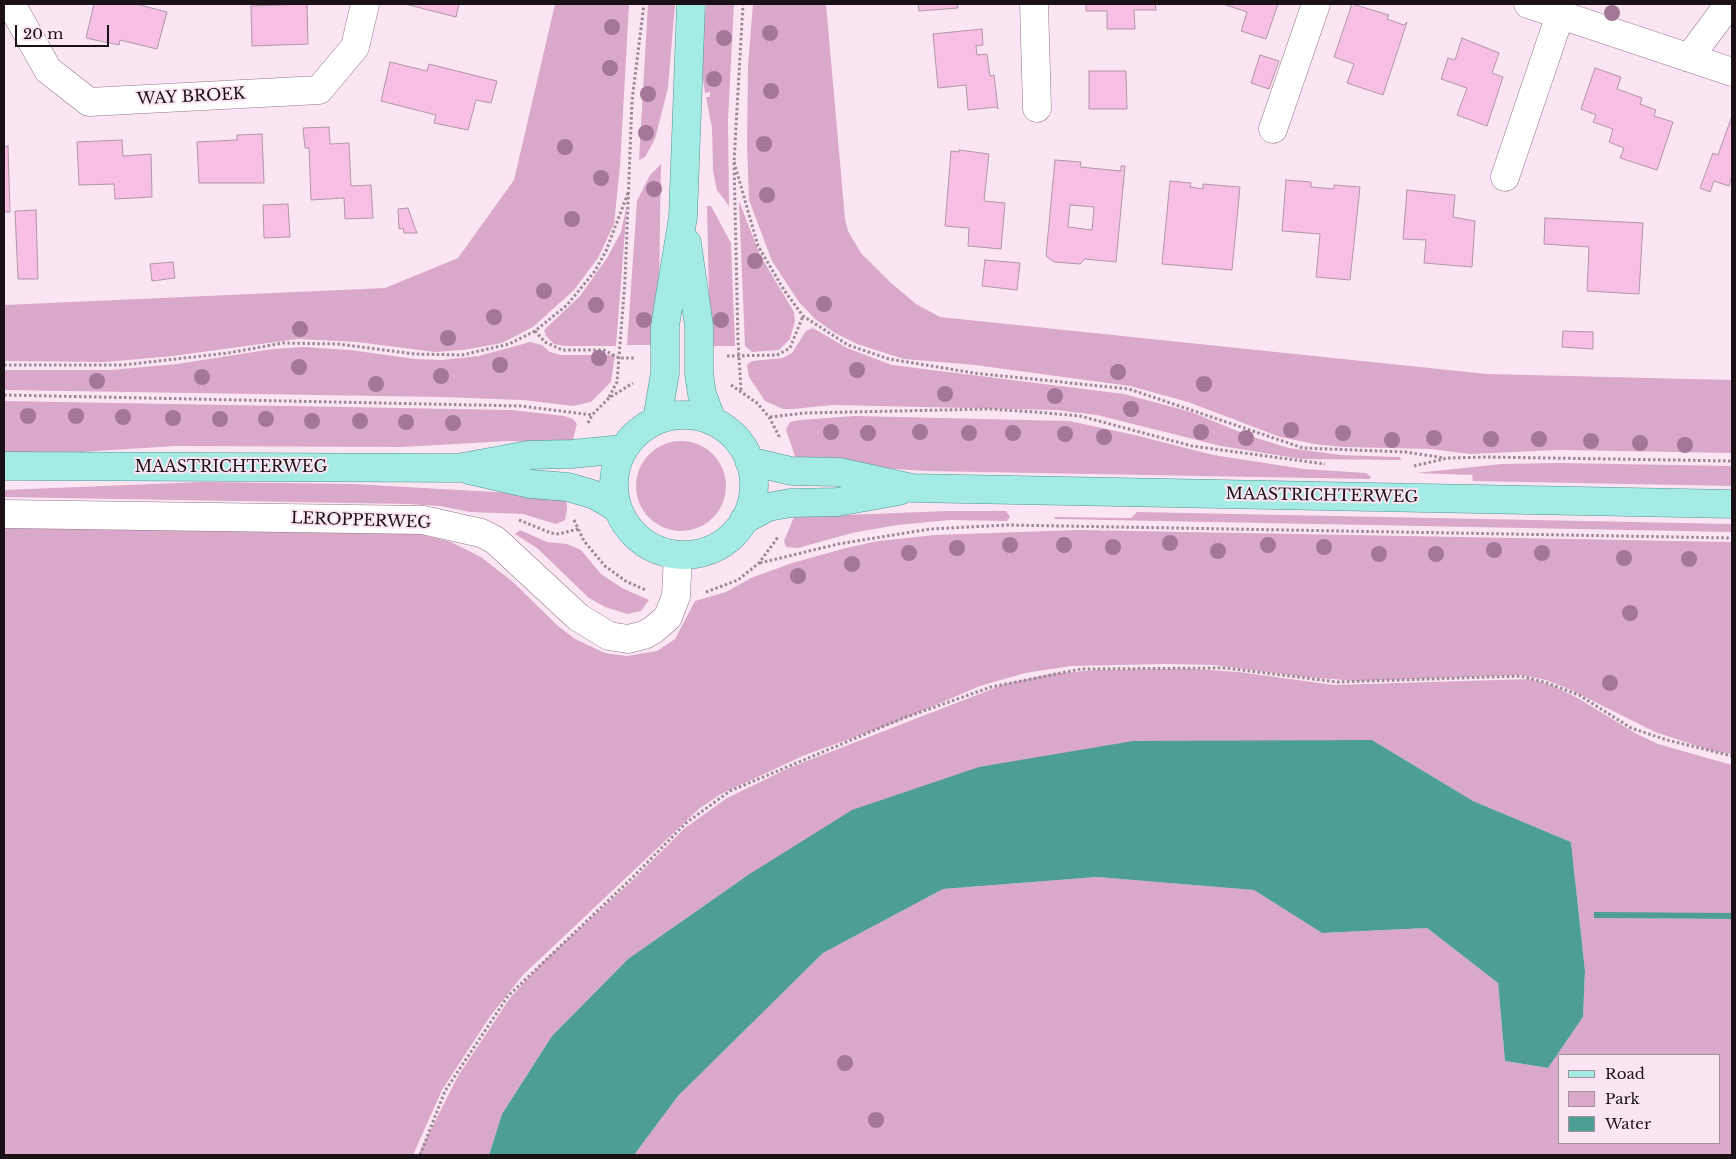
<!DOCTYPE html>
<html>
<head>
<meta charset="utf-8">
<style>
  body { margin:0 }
  #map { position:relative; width:1736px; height:1159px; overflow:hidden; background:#fce5f3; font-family:"Libre Baskerville",serif }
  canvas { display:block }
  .frame { position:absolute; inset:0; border:5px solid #1a1117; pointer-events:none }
  .legend { position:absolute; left:1558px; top:1054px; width:162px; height:90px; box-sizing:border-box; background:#fce5f3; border:1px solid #a2909b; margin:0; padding:6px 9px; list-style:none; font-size:15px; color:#1a1117 }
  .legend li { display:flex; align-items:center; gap:10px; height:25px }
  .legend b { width:25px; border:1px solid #a2909b }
  .scale { position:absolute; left:15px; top:25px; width:94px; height:22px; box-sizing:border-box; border:2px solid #1a1117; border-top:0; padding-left:6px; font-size:15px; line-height:18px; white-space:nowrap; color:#1a1117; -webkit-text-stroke:4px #fce5f3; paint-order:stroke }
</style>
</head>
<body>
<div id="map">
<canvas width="1736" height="1159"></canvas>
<div class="frame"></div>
<ul class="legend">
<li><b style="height:6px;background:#a4ebe4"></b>Road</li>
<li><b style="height:14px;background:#daa8c8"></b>Park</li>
<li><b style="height:14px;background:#4d9e96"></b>Water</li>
</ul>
<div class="scale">20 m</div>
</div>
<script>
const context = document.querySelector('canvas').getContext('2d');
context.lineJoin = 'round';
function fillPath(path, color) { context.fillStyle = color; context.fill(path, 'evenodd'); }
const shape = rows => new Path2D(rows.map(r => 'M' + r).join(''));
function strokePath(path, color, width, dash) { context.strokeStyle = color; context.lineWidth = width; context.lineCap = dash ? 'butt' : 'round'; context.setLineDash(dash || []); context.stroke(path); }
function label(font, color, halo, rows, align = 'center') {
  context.font = font + ' "Libre Baskerville",serif'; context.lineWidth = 4; context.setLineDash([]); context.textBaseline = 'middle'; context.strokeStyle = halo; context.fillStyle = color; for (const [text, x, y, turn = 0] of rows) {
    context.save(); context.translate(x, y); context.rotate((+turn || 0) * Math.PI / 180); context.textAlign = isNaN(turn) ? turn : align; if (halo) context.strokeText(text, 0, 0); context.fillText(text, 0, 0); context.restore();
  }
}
const green = shape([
  [555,4,629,4,620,166,614,224,598,258,574,290,533,327,502,343,463,350,435,352,357,342,298,339,173,356,106,362,4,361,4,305,385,288,458,258,514,180],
  [648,4,675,4,668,88,655,139,645,157,639,160],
  [706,4,734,4,728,120,729,206,717,190,713,171,712,128,706,97,710,97,710,92,705,93,701,66],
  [753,4,826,4,845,219,848,231,861,253,890,282,916,304,940,317,1487,374,1732,380,1732,453,1559,450,1470,454,1431,449,1343,447,1314,444,1280,437,1188,402,1130,386,975,365,904,359,857,344,835,333,815,319,799,302,772,261,749,200,747,147,748,65],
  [661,164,658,345,627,345,637,201,650,175],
  [739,201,760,255,794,312,795,321,790,339,779,350,752,352,745,346],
  [627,205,616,346,565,346,554,344,546,336,544,330,580,296,607,258,621,232],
  [707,206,711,206,731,243,735,346,710,346],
  [813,328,847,348,892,365,1124,394,1191,412,1250,436,1289,448,1341,455,1396,457,1400,457,1401,460,1301,459,1221,446,1097,415,1056,410,833,405,793,409,783,409,765,401,749,377,747,365,752,361,783,358,792,353,806,331],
  [530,342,542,345,550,352,561,355,615,355,611,382,591,402,573,406,523,400,441,397,4,390,4,370,111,370,177,364,273,349,303,347,350,350,415,359,442,360,479,356],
  [4,401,512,410,564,416,573,419,577,424,572,443,508,441,401,447,176,446,48,454,4,454],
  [855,416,1069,421,1135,435,1213,455,1304,469,1366,473,1371,477,1370,479,925,471,797,462,786,430,790,422,800,420],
  '636 486a45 45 0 1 1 90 0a45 45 0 1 1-90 0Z',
  [1559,463,1732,466,1732,486,1473,481,1472,475,1416,473,1502,464],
  [202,482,353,484,566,496,567,509,565,520,556,524,523,514,470,512,440,506,408,504,4,497,4,490],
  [948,511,1006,511,1010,517,1007,521,950,520,897,525,852,533,798,548,786,547,784,541,794,517],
  [1137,512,1732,524,1732,532,1055,519,1054,517,1131,518],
  [4,525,380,531,420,534,451,542,481,557,513,582,558,626,575,639,605,653,627,656,657,651,675,639,695,601,726,592,751,578,792,563,846,548,878,541,935,535,1078,530,1732,542,1732,754,1712,751,1655,732,1569,689,1546,680,1521,675,1357,681,1305,677,1214,665,1166,664,1071,666,1025,673,980,686,894,723,805,755,721,794,700,808,523,975,491,1015,442,1090,413,1155,4,1155],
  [520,530,547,542,567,544,581,550,601,574,622,588,649,600,641,611,627,614,605,607,589,598,537,548,515,534],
  [1192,669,1239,672,1334,685,1529,679,1553,686,1576,697,1635,733,1658,744,1732,765,1732,913,1594,913,1594,918,1732,919,1732,1155,634,1155,678,1096,823,953,943,889,1097,877,1254,890,1322,933,1427,928,1498,983,1505,1061,1548,1068,1583,1017,1585,971,1571,842,1473,801,1372,740,748,875,628,959,552,1036,502,1114,489,1155,418,1155,458,1076,510,998,544,961,633,880,685,828,727,798,789,768,1005,684,1050,674,1096,670],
  [1560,1055,1720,1055,1720,1143,1560,1143]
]);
const water = shape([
  [1372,740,1473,801,1571,842,1585,971,1583,1017,1548,1068,1505,1061,1498,983,1427,928,1322,933,1254,890,1097,877,943,889,823,953,678,1096,634,1155,489,1155,502,1114,552,1036,628,959,748,875,852,810,979,767,1133,741],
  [1594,912,1732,913,1732,919,1594,918]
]);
const building = shape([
  [94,4,136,4,167,12,157,49,120,40,119,45,86,38,94,4],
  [307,4,308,44,252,46,251,6,307,4],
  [405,4,459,4,456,17,405,4],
  [918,4,957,4,958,8,919,11,918,4],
  [1086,4,1155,4,1156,10,1134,10,1135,29,1107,29,1107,11,1086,11,1086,4],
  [1223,4,1278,4,1266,39,1241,31,1247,12,1223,4],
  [1352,4,1389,15,1387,19,1404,25,1407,22,1383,95,1347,83,1354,64,1334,57,1352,4],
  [982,29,983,45,976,46,977,55,987,54,990,76,994,75,998,109,996,107,968,110,966,85,938,88,933,34,982,29],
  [1462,38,1499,53,1492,73,1503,77,1487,126,1457,115,1467,88,1441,79,1448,58,1455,60,1462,38],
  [1260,55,1279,61,1269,89,1251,83,1260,55],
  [390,62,427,71,429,64,497,81,491,103,476,100,468,130,434,123,436,115,381,101,390,62],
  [1595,68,1621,77,1617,89,1642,98,1640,104,1656,110,1654,116,1673,122,1657,170,1620,158,1624,148,1609,142,1613,129,1593,122,1596,115,1581,109,1595,68],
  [1089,71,1126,71,1127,109,1089,109,1089,71],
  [1732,116,1732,176,1729,186,1714,181,1710,192,1700,188,1713,153,1718,155,1732,116],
  [329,127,330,144,349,143,351,186,371,185,373,218,345,219,344,198,311,200,309,148,305,148,303,128,329,127],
  [262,134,264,183,199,183,197,142,237,140,237,135,262,134],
  [122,140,123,156,151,154,152,197,115,199,114,184,79,185,77,142,122,140],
  [8,146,10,212,4,212,4,147,8,146],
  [959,150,989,154,984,201,1005,203,1001,249,968,246,969,228,945,226,951,151,959,152,959,150],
  [1055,160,1081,162,1080,167,1121,171,1121,166,1125,166,1116,262,1085,259,1080,264,1054,262,1046,256,1055,160],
  [1070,205,1094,207,1092,230,1068,227,1070,205],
  [1286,180,1311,182,1311,187,1334,189,1334,185,1360,187,1350,280,1316,277,1320,234,1282,231,1286,180],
  [1170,181,1191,183,1190,187,1203,189,1203,184,1240,187,1232,270,1162,264,1170,181],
  [1407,190,1455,195,1453,217,1475,221,1472,267,1424,263,1426,240,1403,239,1407,190],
  [288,204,290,237,264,238,263,205,288,204],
  [408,208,415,228,417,233,404,233,403,228,399,229,398,209,408,208],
  [36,210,38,279,18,279,15,211,36,210],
  [1545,218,1643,223,1639,294,1587,291,1589,247,1544,244,1545,218],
  [985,260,1020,263,1017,290,982,286,985,260],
  [173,262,175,278,152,281,150,264,173,262],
  [1563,331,1593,332,1593,349,1562,347,1563,331]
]);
const path = shape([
  [734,162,758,246,784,290,803,316,848,345,889,359,974,373,1129,389,1303,448,1405,452,1445,458],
  [628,193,606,251,595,271,567,305,535,331,545,342,562,350,604,350,619,358,636,358],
  [727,356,777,355,790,348,803,316],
  [4,365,123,365,228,353,283,343,338,344,415,354,462,355,509,344,535,331],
  [731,385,757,403,769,417,780,438],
  [741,390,738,341,734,162,743,4],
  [4,395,521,406,592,415,609,398,633,383],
  [609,397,617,382,625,281,632,101,644,4],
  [770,417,805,413,989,409,1035,412,1080,416,1192,446,1325,464],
  [588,423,592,415],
  [1414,466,1448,458,1487,457,1732,461],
  [519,520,551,533,559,534,578,529],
  [574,520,584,541,605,566,627,582,646,590],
  [760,563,838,544,930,529,1007,525,1732,538],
  [706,592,738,580,759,563,778,537],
  [420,1155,445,1091,508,996,633,877,686,823,730,791,901,719,991,687,1081,669,1226,668,1337,682,1521,676,1547,683,1579,695,1631,728,1667,740,1732,756]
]);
const minor = shape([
  [11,4,48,70,89,102,319,90,355,47,365,4],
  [1034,4,1037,108],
  [1528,4,1732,72],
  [1689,58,1729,4],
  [1273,129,1316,4],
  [1505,177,1560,15],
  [4,514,423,520,481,533,495,540,578,617,609,636,628,639,644,635,653,630,668,617,676,596,678,555]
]);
const major = shape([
  [687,243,699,326,699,374,702,394,712,421],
  '614 485a70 70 0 1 1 140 0a70 70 0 1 1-140 0Z',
  [657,420,665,373,665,326,683,217,691,4],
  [749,461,791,471,839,472,912,488,1732,504],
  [4,466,458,468,528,455,572,454,623,449],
  [469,470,531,484,568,487,595,495,617,508],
  [744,520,768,507,790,503,837,502,899,491]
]);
const trees = [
  [1612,13],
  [612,27],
  [770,33],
  [724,38],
  [610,68],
  [714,79],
  [771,91],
  [648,94],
  [646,133],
  [764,144],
  [565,147],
  [601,178],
  [654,189],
  [767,195],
  [572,219],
  [755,261],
  [544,291],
  [824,304],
  [596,305],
  [494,317],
  [644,320],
  [721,320],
  [300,329],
  [448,338],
  [599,358],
  [500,365],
  [299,367],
  [857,370],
  [1118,372],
  [441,376],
  [202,377],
  [97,381],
  [376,384],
  [1204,384],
  [945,394],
  [1055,396],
  [1131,409],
  [28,416],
  [76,416],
  [123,417],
  [173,418],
  [220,419],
  [266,419],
  [312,421],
  [360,421],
  [406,422],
  [453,423],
  [1291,430],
  [831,432],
  [920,432],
  [1201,432],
  [868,433],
  [969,433],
  [1013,433],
  [1343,433],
  [1065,434],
  [1104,437],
  [1246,438],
  [1434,438],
  [1491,439],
  [1539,439],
  [1392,440],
  [1591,441],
  [1640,443],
  [1685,445],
  [1170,543],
  [1010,545],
  [1064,545],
  [1268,545],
  [1113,547],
  [1324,547],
  [957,548],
  [1494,550],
  [1218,551],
  [909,553],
  [1542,553],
  [1379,554],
  [1436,554],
  [1624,558],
  [1689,559],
  [852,564],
  [798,576],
  [1630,613],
  [1610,683],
  [845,1063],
  [876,1120]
];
const streetNames = [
  ["WAY BROEK",191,97,-3],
  ["MAASTRICHTERWEG",231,467],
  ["MAASTRICHTERWEG",1322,496,1],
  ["LEROPPERWEG",361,521,2]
];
fillPath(green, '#daa8c8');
fillPath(water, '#4d9e96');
fillPath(building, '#f8bfe4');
strokePath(building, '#b096a6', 1);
strokePath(minor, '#917888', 29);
strokePath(major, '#4c9691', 29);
strokePath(path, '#9a8994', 3, [2.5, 2.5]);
strokePath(minor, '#fff', 28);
strokePath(major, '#a4ebe4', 28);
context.fillStyle = '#a47697';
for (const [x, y] of trees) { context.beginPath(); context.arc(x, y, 8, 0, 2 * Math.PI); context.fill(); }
label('16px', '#1a1117', '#fce5f3', streetNames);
</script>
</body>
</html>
